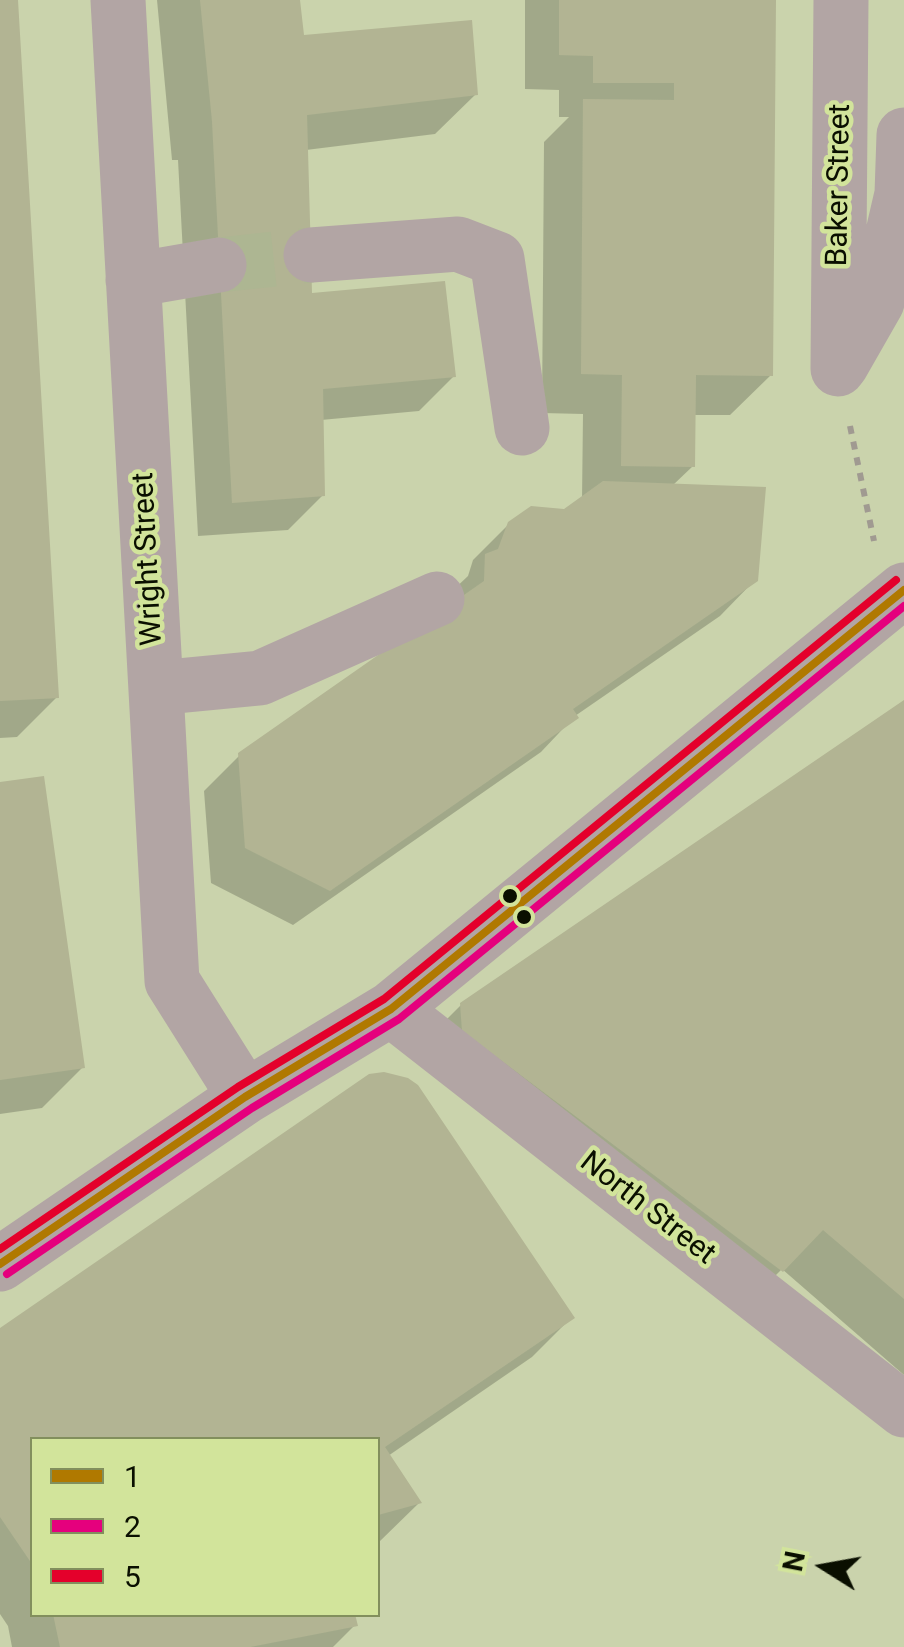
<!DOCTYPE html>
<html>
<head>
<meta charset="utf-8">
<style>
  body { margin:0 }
  #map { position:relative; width:904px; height:1647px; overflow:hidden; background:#cad3ac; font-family:Roboto,sans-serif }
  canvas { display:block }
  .legend { position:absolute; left:30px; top:1437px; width:350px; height:180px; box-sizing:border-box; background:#d2e49b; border:2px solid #828f5d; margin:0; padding:12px 18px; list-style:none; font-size:30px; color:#0a0f00 }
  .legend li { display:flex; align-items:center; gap:20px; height:50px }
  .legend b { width:50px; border:2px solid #828f5d }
  .north { position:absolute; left:774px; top:1517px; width:100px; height:100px; -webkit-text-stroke:8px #d2e49b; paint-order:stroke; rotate:281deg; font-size:28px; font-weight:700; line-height:40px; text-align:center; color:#0a0f00 }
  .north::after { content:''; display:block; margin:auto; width:35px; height:45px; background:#0a0f00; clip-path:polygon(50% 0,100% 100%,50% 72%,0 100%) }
</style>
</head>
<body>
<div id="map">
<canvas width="904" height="1647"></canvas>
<ul class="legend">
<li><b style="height:12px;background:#b07900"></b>1</li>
<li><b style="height:12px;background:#e5007d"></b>2</li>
<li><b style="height:12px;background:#e4002b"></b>5</li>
</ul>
<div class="north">N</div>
</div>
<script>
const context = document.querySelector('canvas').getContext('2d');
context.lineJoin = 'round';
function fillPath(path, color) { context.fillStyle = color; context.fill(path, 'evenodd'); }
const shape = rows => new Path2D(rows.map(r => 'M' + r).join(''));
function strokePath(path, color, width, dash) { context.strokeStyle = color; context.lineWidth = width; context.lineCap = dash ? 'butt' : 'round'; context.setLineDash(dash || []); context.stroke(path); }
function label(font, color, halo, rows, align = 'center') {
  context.font = font + ' Roboto,sans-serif'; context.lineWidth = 9; context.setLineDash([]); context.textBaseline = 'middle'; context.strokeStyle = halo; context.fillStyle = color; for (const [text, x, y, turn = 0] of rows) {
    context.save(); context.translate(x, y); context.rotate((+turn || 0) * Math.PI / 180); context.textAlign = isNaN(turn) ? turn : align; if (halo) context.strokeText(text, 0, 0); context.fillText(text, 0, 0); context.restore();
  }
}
const shadow = shape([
  [0,0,15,0,57,697,17,737,0,738],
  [157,0,298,0,301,38,476,94,435,134,306,150,309,296,454,376,419,411,321,420,323,495,288,530,198,536,178,160,172,160],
  [525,0,774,0,771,375,730,415,693,415,693,466,672,486,755,580,720,616,575,716,541,752,293,925,211,883,204,791,240,755,451,608,451,592,468,576,473,560,509,524,565,511,582,499,583,414,542,413,544,142,569,117,559,117,559,90,525,89],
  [904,703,904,1375,782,1269,741,1310,426,1040,461,1005],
  [0,785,82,1068,42,1108,0,1114],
  [572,1317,532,1357,388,1456,419,1503,378,1543,378,1440,32,1440,32,1614,353,1614,355,1625,333,1647,12,1647,8,1626,0,1614,0,1331]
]);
const building = shape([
  [0,0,18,0,59,698,0,701],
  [200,0,300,0,304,35,472,20,478,95,307,115,312,293,445,281,456,377,323,389,325,496,232,503,212,121],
  [559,0,776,0,773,376,696,375,695,467,621,466,622,375,581,374,583,99,674,100,674,83,593,83,593,56,559,55],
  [603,481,766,487,758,581,573,709,579,718,330,891,245,848,238,753,484,581,485,554,498,549,508,522,531,506,564,509],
  [904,700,904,1299,823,1230,783,1272,462,1031,460,1003],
  [44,776,85,1068,0,1080,0,782],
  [384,1072,408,1078,418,1085,575,1318,385,1447,422,1503,378,1515,378,1440,32,1440,32,1564,0,1517,0,1328,369,1074],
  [53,1614,355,1614,358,1626,250,1647,60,1647]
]);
const minorTunnel = shape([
  [219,265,311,255]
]);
const path = shape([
  [850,426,874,541]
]);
const minor = shape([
  [118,0,172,981,245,1097],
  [311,255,458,244,497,259,522,428],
  [133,280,219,265],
  [841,365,877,302,902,194,904,135],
  [838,369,841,0],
  [156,688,260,678,437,599],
  [391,1009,904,1410],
  [0,1264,245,1097,391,1009,904,590]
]);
const bus1 = shape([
  [0,1264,245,1097,391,1009,904,590]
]);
const bus2 = shape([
  [7,1274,252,1108,399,1019,904,606]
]);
const bus3 = shape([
  [0,1249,238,1087,384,999,896,580]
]);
const markers = [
  [510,896,9,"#0a0f00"],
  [524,917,9,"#0a0f00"]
];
const streetNames = [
  ["Baker Street",840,185,-89],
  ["Wright Street",149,559,-93],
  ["North Street",647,1209,38]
];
fillPath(shadow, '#0003');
fillPath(building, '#b2b493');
strokePath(minorTunnel, '#adb692', 55, [55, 28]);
strokePath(path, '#a09a91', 6, [8, 8]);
strokePath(minor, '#b2a5a4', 55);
strokePath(bus1, '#b07900', 8);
strokePath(bus2, '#e5007d', 8);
strokePath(bus3, '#e4002b', 8);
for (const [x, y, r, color] of markers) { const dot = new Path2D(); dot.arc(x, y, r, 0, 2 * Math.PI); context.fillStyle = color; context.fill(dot); strokePath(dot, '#d2e49b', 4); }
label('30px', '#0a0f00', '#d2e49b', streetNames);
</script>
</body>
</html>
